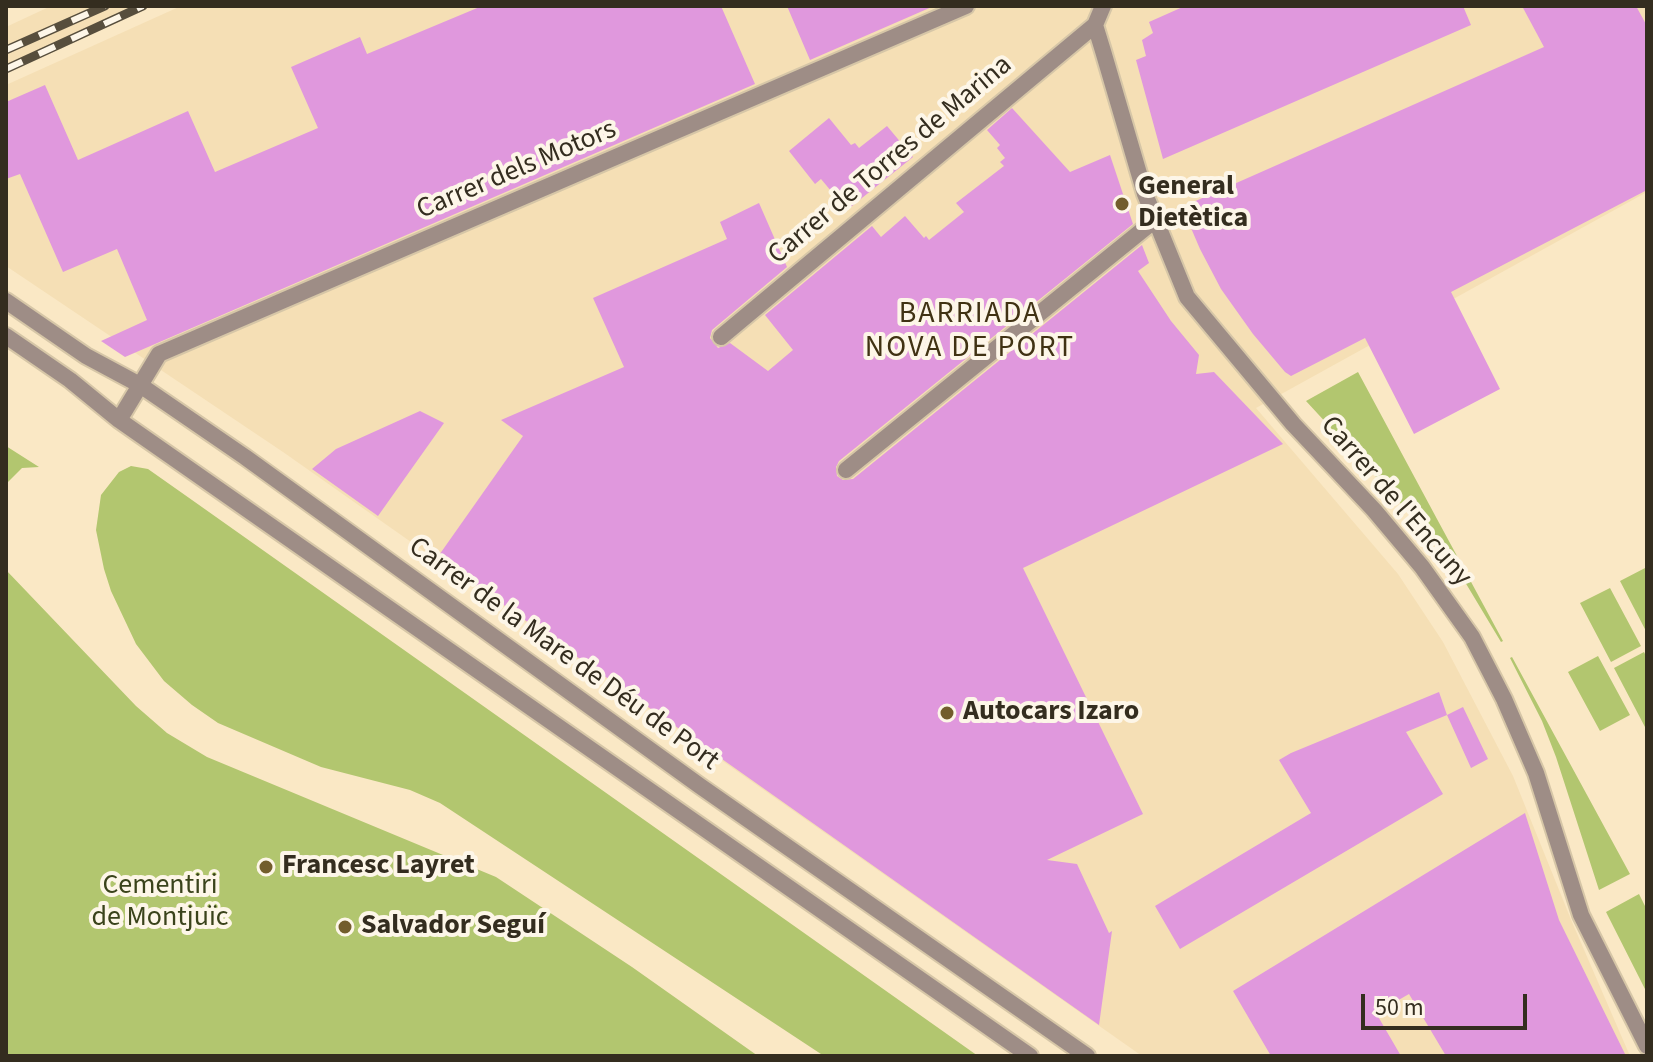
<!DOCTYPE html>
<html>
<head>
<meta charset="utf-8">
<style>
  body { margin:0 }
  #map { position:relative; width:1653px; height:1062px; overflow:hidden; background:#fae8c5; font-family:"Source Sans 3",sans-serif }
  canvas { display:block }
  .frame { position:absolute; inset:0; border:8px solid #342d1f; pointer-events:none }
  .scale { position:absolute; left:1361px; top:994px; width:166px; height:36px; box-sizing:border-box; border:4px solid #342d1f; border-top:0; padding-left:10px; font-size:24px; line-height:28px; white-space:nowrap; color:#342d1f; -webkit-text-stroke:6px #fdf6e8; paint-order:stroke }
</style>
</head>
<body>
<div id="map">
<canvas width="1653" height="1062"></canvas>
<div class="frame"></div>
<div class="scale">50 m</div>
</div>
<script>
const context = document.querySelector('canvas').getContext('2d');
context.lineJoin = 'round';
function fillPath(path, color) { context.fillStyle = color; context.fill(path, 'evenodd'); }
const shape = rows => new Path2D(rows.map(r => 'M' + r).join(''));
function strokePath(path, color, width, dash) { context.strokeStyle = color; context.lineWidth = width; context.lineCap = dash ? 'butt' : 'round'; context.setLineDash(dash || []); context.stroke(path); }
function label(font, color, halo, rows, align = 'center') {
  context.font = font + ' "Source Sans 3",sans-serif'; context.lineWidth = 8; context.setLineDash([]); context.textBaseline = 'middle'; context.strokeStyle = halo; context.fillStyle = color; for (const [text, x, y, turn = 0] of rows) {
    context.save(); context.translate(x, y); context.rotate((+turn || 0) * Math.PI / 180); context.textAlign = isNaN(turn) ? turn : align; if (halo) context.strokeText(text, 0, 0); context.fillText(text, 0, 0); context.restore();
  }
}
const built = shape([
  [51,6,151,6,6,73,6,27],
  [181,6,1647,6,1647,192,1256,408,1398,574,1443,642,1513,776,1572,922,1630,1056,1142,1056,283,452,6,266,6,85]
]);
const green = shape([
  [1358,372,1437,519,1503,641,1501,642,1462,577,1436,542,1306,401],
  [6,446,39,467,22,468,6,484],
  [131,466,148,469,192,500,978,1056,824,1056,440,803,410,790,321,767,218,723,192,705,164,681,136,644,111,591,104,569,96,530,101,495,119,472],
  [1647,567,1647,633,1620,581],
  [6,570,136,706,167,733,207,757,496,877,632,967,758,1056,6,1056],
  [1610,588,1641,646,1611,662,1580,603],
  [1644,652,1647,658,1645,727,1614,668],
  [1598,656,1630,715,1600,731,1568,672],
  [1512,657,1630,874,1599,890,1556,757,1542,721,1510,658],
  [1639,894,1647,910,1647,993,1606,912]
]);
const building = shape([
  [482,6,721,6,755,84,125,357,101,341,147,320,117,249,63,272,20,174,6,179,6,102,45,85,78,160,188,111,215,172,318,128,291,67,360,37,367,54],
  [787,6,934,6,810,60],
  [1185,6,1463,6,1471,25,1163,159,1136,60,1146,56,1142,40,1153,33,1149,22],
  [1522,6,1636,6,1647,26,1647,190,1451,292,1500,389,1414,434,1365,338,1291,376,1285,372,1253,334,1221,289,1200,249,1182,207,1544,47],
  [1012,108,1070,172,1110,155,1133,224,839,461,836,467,837,476,843,480,853,479,1142,245,1149,263,1138,271,1171,321,1199,355,1196,374,1214,372,1283,444,1023,568,1143,814,1047,860,1077,864,1109,933,1112,931,1099,1025,437,558,523,436,501,420,624,367,593,298,727,239,720,222,759,203,787,267,712,330,710,338,718,348,730,343,768,371,793,350,765,315,872,226,881,237,905,216,924,238,926,236,929,240,964,212,956,203,1004,166,1000,162,1005,158,997,148,1000,145,987,130],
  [829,118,851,145,855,143,859,148,887,126,913,157,847,210,821,179,815,184,789,151],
  [420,411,444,423,378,516,312,469,336,449],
  [1439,692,1447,715,1463,707,1488,759,1471,768,1447,715,1406,732,1443,794,1180,949,1155,906,1311,813,1279,760,1291,753],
  [1525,813,1559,920,1626,1056,1446,1056,1409,994,1376,1013,1401,1056,1271,1056,1233,991]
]);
const minor = shape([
  [1103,6,1095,25,1103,51,1145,194,1187,297,1293,424,1374,510,1422,567,1472,637,1504,699,1536,773,1581,915,1647,1046],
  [6,301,86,356,140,385,245,457,700,786,1087,1056],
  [6,336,70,380,119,420,1030,1056],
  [721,337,1095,25],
  [119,420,159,354,966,6],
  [846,470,1155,220]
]);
const rail = shape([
  [6,50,105,6],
  [6,69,143,6]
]);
const markers = [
  [1122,204,8,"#725d2c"],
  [947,713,8,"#725d2c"],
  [266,867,8,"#725d2c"],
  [345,927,8,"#725d2c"]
];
const streetNames = [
  ["Carrer de Torres de Marina",891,161,-40],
  ["Carrer dels Motors",517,171,-23],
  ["Carrer de l'Encuny",1395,502,49],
  ["Carrer de la Mare de Déu de Port",563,655,36]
];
const poiNames = [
  ["General",1138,188],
  ["Dietètica",1138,220],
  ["Autocars Izaro",963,713],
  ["Francesc Layret",282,867],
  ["Salvador Seguí",361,927]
];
const parkNames = [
  ["Cementiri",160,887],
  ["de Montjuïc",160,919]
];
const neighbourhoodNames = [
  ["BARRIADA",970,315],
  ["NOVA DE PORT",970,349]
];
fillPath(built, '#f5dfb5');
fillPath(green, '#b2c66f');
fillPath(building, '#e098dd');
strokePath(minor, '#d6c6a7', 20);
strokePath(minor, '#9e8d86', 16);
strokePath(rail, '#574e3d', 9);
strokePath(rail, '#fdf6e8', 6, [18]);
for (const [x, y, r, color] of markers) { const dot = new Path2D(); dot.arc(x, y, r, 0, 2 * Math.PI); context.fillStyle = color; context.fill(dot); strokePath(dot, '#fdf6e8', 3); }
label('28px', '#342d1f', '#fdf6e8', streetNames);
label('bold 28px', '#342d1f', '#fdf6e8', poiNames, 'left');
label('28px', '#3a431b', '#fdf6e8', parkNames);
context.letterSpacing = '2px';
label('30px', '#403213', '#fdf6e8', neighbourhoodNames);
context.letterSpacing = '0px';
</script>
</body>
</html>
